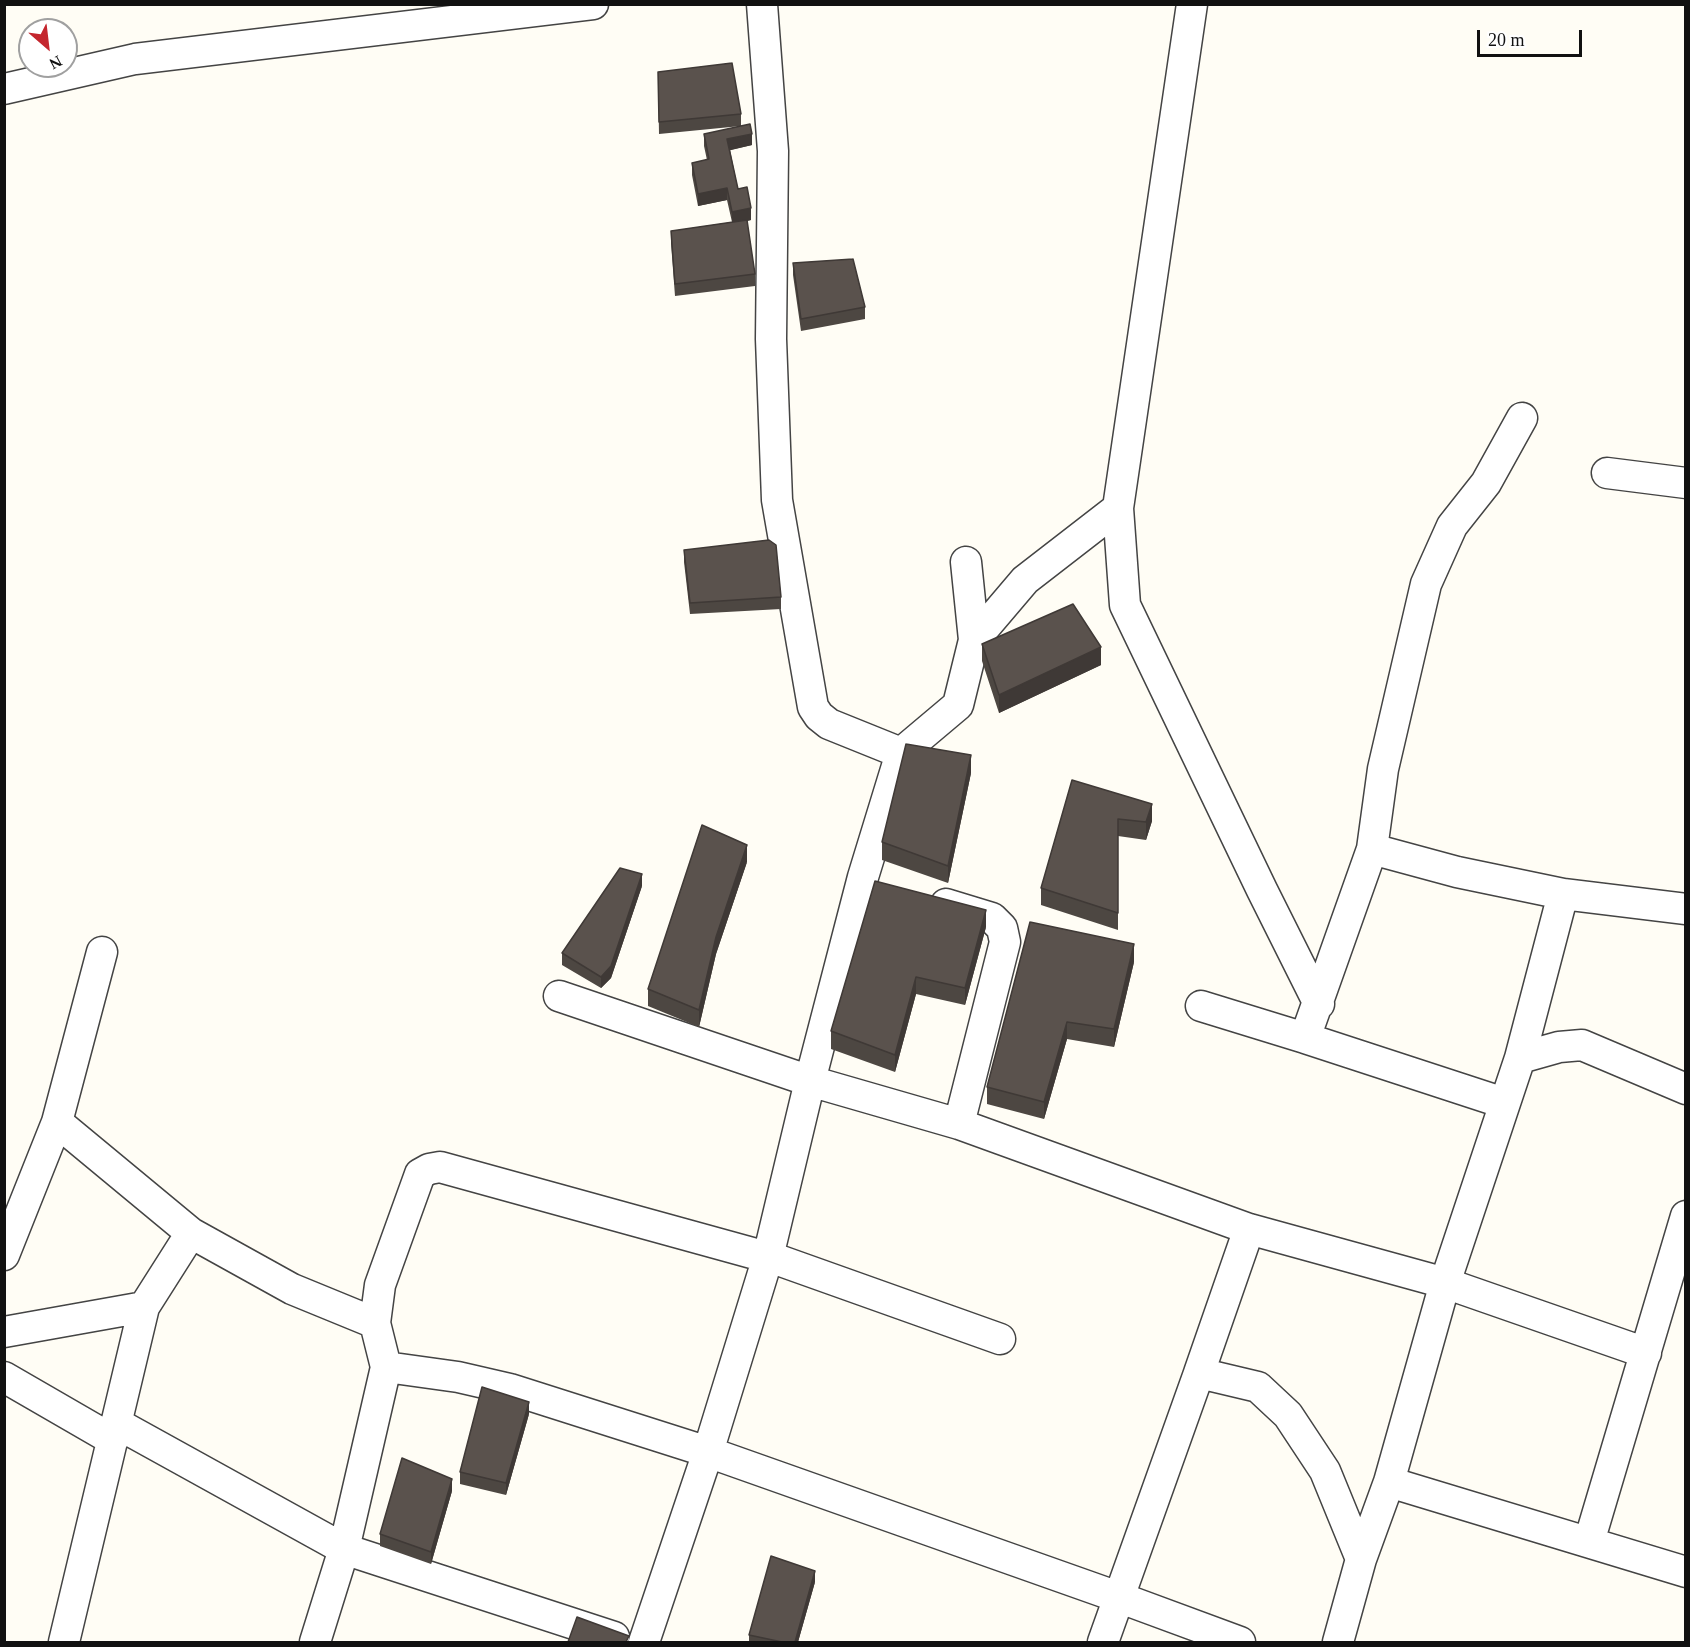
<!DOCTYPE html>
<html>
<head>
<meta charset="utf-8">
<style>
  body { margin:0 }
  #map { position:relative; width:1690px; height:1647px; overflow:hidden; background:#fffdf5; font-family:"Times New Roman",serif }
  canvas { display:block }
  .frame { position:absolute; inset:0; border:6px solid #111; pointer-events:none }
  .north { position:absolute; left:18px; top:18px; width:60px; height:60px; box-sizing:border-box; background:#fff; border:2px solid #a0a0a0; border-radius:50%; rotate:152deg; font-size:16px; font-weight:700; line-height:24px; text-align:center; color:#111 }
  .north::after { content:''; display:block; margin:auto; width:21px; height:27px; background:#c4262e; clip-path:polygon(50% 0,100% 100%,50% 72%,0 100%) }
  .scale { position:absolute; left:1477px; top:30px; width:105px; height:27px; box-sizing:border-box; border:3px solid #111; border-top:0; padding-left:8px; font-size:18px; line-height:21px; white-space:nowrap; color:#111; -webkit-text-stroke:4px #fff; paint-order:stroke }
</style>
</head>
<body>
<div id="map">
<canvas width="1690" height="1647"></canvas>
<div class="frame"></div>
<div class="north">N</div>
<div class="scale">20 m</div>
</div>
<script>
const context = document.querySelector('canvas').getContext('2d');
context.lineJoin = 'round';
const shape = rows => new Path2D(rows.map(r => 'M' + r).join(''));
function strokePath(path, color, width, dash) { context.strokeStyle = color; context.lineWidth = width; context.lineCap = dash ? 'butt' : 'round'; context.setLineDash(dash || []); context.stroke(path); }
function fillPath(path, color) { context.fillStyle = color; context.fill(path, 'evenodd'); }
const minor = shape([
  [762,4,773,151,771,339,777,500,813,707,819,716,829,724,901,753],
  [1192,4,1118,508,1125,605,1262,890,1319,1004],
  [4,89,135,59,593,4],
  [1607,473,1686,483],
  [974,640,1025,580,1118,508],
  [1372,849,1457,872,1563,894,1686,909],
  [946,904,992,918,1002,928,1005,942,959,1124],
  [559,996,810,1081,959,1124,1249,1229,1445,1283,1646,1353],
  [1201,1006,1305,1038],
  [1520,1058,1559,1047,1582,1045,1686,1089],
  [1504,1103,1305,1038,1372,849,1383,769,1426,584,1452,526,1486,483,1522,418],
  [57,1122,191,1233,292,1289,375,1323],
  [1249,1229,1199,1373,1258,1387,1288,1415,1325,1471,1361,1559],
  [4,1255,57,1122,102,952],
  [4,1332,144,1307],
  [386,1367,458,1377,510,1389,708,1452,1118,1597,1240,1642],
  [4,1377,113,1440],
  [116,1423,344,1549,614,1637],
  [1389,1482,1686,1572],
  [1589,1542,1686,1216],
  [64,1642,144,1307,191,1233],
  [315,1642,344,1549,386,1367,375,1323,380,1285,420,1174,429,1169,440,1167,781,1261,1000,1339],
  [644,1642,708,1452,768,1257,810,1081,863,877,901,753,958,705,974,640,966,562],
  [1103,1642,1199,1373],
  [1338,1642,1361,1559,1389,1482,1445,1283,1520,1058,1563,894]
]);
const wall = shape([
  [658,72,741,114,741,126,659,134],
  [704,134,752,145,730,150,738,189,751,220,747,221,755,274,755,286,675,296,671,243,671,231,732,222,727,200,698,206,692,175,692,163,707,160,704,146],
  [793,263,865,307,865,319,801,331,793,275],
  [684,550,781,597,781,609,690,614,684,562],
  [982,644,1101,665,999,713,982,661],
  [971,773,948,883,882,860,882,842],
  [1072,780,1152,821,1146,840,1118,836,1118,930,1041,905,1041,888],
  [747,862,716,954,699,1027,648,1006,648,989],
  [642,886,611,978,601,988,562,965,562,953],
  [986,927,965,1005,916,994,895,1072,831,1049,831,1031],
  [1134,962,1114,1047,1067,1039,1044,1119,987,1104,987,1087],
  [529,1414,506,1495,460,1484,460,1472],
  [452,1491,431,1564,380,1546,380,1534],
  [815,1582,798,1642,749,1642,749,1635]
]);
const shadedWall = shape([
  [752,134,752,145,727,151,727,139],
  [727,188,727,200,698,206,698,194],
  [751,208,751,220,732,224,732,212],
  [1101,647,1101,665,999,713,999,695],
  [971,755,971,773,948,883,948,866],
  [1152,804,1152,821,1146,840,1146,822],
  [747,845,747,862,716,954,699,1027,699,1010,716,937],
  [642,874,642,886,611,978,601,988,601,977],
  [986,910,986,927,965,1005,965,988],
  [1134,944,1134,962,1114,1047,1114,1029],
  [916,977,916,994,895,1072,895,1055],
  [1067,1022,1067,1039,1044,1119,1044,1102],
  [529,1402,529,1414,506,1495,506,1483],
  [452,1479,452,1491,431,1564,431,1552],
  [815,1571,815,1582,798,1642,795,1642]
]);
const building = shape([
  [732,63,741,114,659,122,658,72,732,63],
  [750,124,752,134,727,139,738,189,747,187,751,208,732,212,727,188,698,194,692,163,709,159,704,134,750,124],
  [747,220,755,274,675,284,671,231,747,220],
  [853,259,865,307,801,319,793,263,853,259],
  [769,540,776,545,781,597,690,603,684,550,769,540],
  [1073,604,1101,647,999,695,982,644,1073,604],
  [906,744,971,755,948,866,882,842,906,744],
  [1072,780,1152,804,1146,822,1118,819,1118,913,1041,888,1072,780],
  [702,825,747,845,716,937,699,1010,648,989,702,825],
  [620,868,642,874,611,966,601,977,562,953,620,868],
  [875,881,986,910,965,988,916,977,895,1055,831,1031,875,881],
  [1030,922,1134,944,1114,1029,1067,1022,1044,1102,987,1087,1030,922],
  [482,1387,529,1402,506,1483,460,1472,482,1387],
  [402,1458,452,1479,431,1552,380,1534,402,1458],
  [771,1556,815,1571,795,1642,782,1642,749,1635,771,1556],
  [577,1617,629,1636,626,1642,568,1642,577,1617]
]);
strokePath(minor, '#444', 33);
strokePath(minor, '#fff', 30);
fillPath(wall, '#4d4742');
fillPath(shadedWall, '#3f3936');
fillPath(building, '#5a524d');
strokePath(building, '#3f3936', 1.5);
</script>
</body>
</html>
